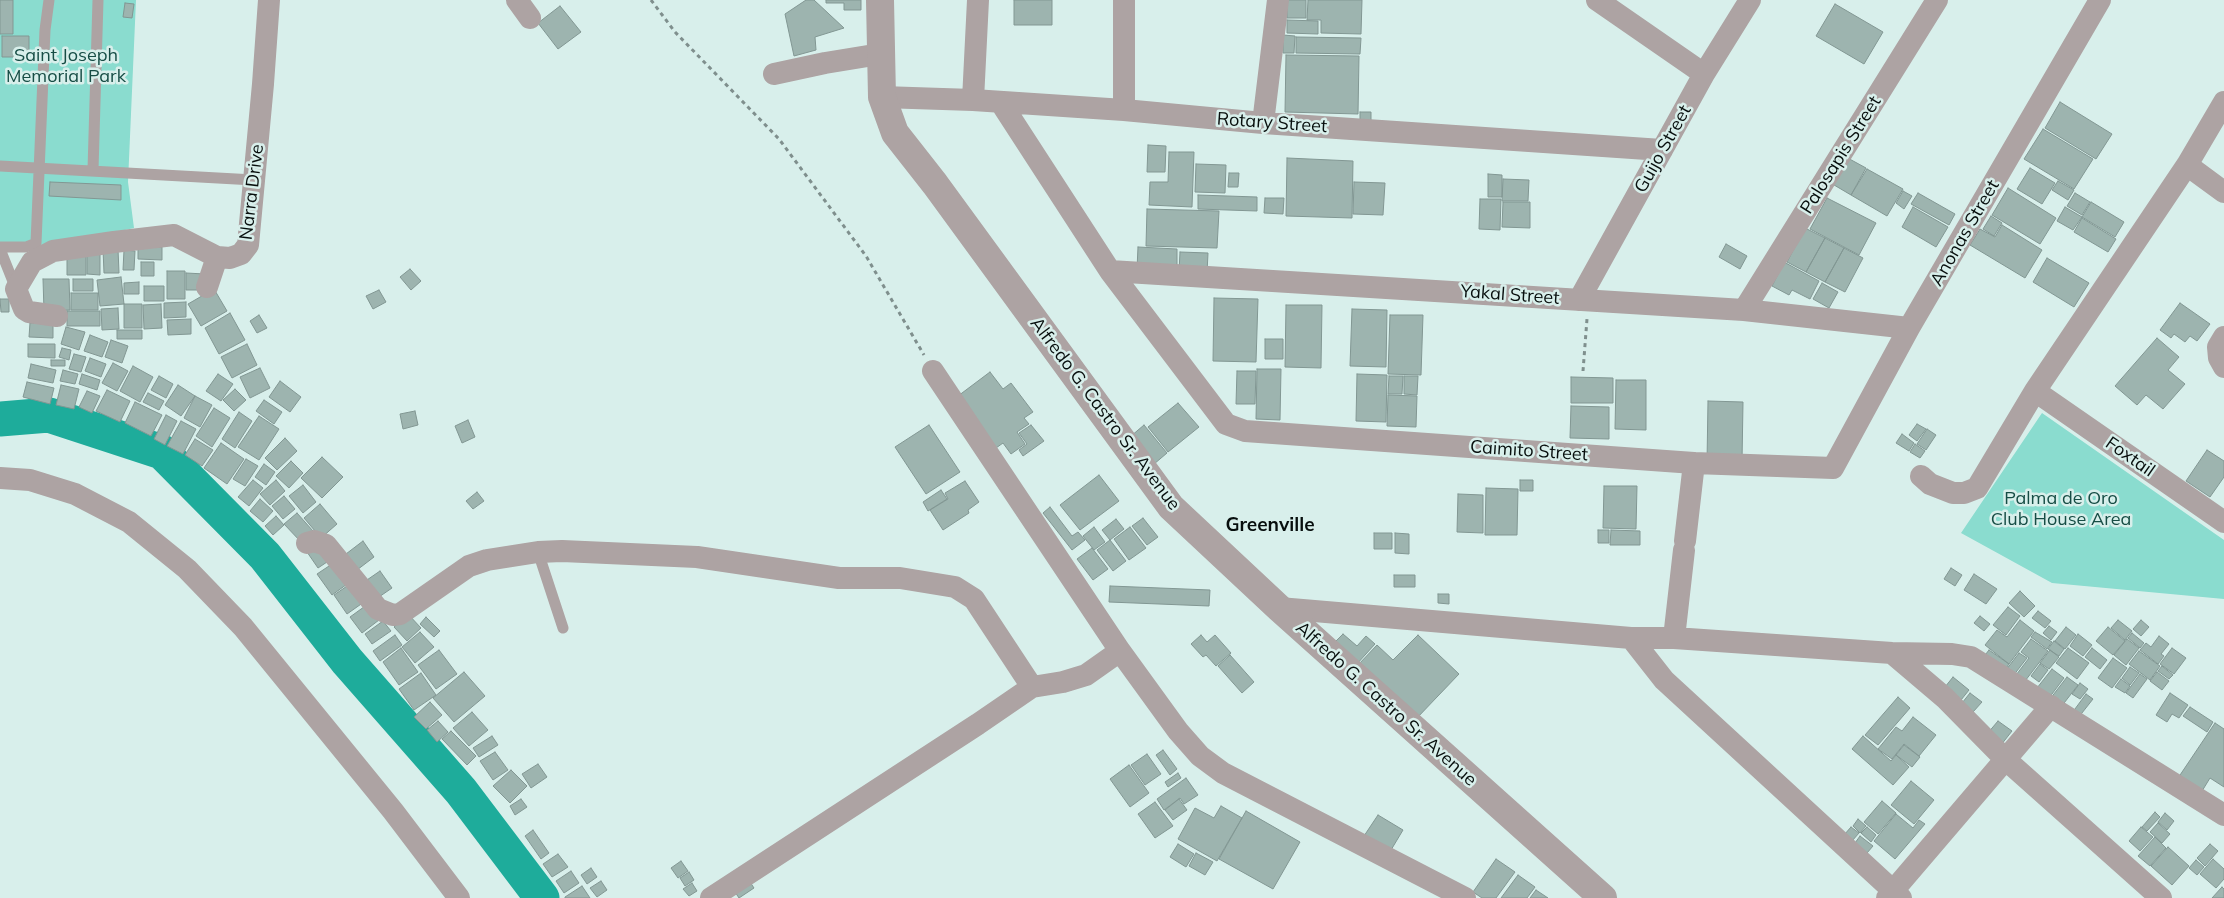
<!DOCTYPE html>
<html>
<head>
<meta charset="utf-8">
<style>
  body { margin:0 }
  canvas { display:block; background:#d8efeb }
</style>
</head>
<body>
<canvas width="2224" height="898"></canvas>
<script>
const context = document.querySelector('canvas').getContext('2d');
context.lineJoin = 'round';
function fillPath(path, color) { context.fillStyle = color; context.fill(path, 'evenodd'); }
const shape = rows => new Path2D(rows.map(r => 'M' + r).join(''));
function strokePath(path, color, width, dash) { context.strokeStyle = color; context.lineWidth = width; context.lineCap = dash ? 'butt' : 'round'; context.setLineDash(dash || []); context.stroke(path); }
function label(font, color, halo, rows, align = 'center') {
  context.font = font + ' Mulish,sans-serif'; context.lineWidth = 5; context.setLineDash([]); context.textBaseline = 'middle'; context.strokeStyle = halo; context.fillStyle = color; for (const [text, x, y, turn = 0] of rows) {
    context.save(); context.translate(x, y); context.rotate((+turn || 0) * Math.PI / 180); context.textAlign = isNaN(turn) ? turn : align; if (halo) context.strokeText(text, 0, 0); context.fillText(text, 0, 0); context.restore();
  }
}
const green = shape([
  [0,0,136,0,128,182,134,228,37,249,0,249],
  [2042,413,2224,540,2224,599,2052,583,1961,533]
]);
const river = shape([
  [0,419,49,415,162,452,265,556,347,661,461,791,542,898]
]);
const building = shape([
  [0,0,13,0,13,34,0,34,0,0],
  [806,0,814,0,844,28,815,37,816,50,794,56,785,14,806,0],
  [826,0,861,0,861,10,844,10,844,3,826,3,826,0],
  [1014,0,1052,0,1052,25,1014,25,1014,0],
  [1287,0,1306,0,1306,18,1287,18,1287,0],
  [1308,0,1362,0,1361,34,1321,33,1321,20,1307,20,1308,0],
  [125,3,134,4,132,18,123,17,125,3],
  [1835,4,1883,32,1864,64,1816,36,1835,4],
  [560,6,581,32,558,49,538,23,560,6],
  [1287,20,1318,21,1318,34,1287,33,1287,20],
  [1283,35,1295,36,1294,53,1283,53,1283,35],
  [2,36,29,36,29,57,2,57,2,36],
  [1296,37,1361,38,1360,54,1296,53,1296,37],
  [1286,55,1359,56,1358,114,1285,112,1286,55],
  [2060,102,2112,134,2096,159,2045,128,2060,102],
  [1360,112,1371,112,1371,128,1360,127,1360,112],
  [2043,129,2093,159,2074,189,2024,159,2043,129],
  [1148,145,1166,146,1165,172,1147,172,1148,145],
  [1169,152,1194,152,1192,207,1149,205,1150,182,1168,182,1169,152],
  [1844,156,1866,168,1851,195,1829,182,1844,156],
  [1287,158,1353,161,1352,218,1286,216,1287,158],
  [1196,164,1226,165,1225,193,1195,192,1196,164],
  [2030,168,2055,183,2042,204,2017,189,2030,168],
  [1867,169,1903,189,1887,216,1851,195,1867,169],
  [1229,173,1239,173,1238,187,1228,187,1229,173],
  [1488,174,1502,175,1502,197,1488,197,1488,174],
  [1503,179,1529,180,1528,201,1502,201,1503,179],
  [2058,181,2074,190,2068,200,2052,190,2058,181],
  [50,182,121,185,121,200,49,196,50,182],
  [1354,182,1385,183,1383,215,1353,214,1354,182],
  [2008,188,2056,218,2040,244,1992,215,2008,188],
  [1903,191,1912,196,1904,209,1896,203,1903,191],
  [1918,193,1955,214,1949,225,1911,204,1918,193],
  [2075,193,2090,202,2082,215,2067,206,2075,193],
  [1198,195,1257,197,1257,211,1198,209,1198,195],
  [1265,198,1284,198,1283,214,1264,213,1265,198],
  [1827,198,1876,223,1859,255,1810,229,1827,198],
  [1480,199,1501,199,1500,230,1479,229,1480,199],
  [1503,202,1530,202,1530,228,1502,227,1503,202],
  [2091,202,2124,222,2115,237,2082,217,2091,202],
  [1913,207,1948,227,1936,247,1902,227,1913,207],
  [2065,207,2082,217,2073,230,2057,221,2065,207],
  [1147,209,1219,211,1217,248,1146,246,1147,209],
  [1991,216,2002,223,1994,236,1983,229,1991,216],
  [2082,218,2116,239,2108,252,2074,232,2082,218],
  [2002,225,2042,250,2025,278,1970,245,1980,229,1995,237,2002,225],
  [1805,228,1825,238,1806,272,1787,262,1805,228],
  [1825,238,1844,248,1825,282,1806,272,1825,238],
  [1726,244,1747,256,1740,269,1719,257,1726,244],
  [138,247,162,247,162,260,138,259,138,247],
  [1138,247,1177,249,1177,270,1137,269,1138,247],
  [1844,248,1863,258,1845,292,1825,282,1844,248],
  [103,249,118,249,119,273,104,273,103,249],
  [124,250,135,251,134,270,123,270,124,250],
  [87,251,100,251,100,275,87,274,87,251],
  [67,252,86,252,86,275,67,275,67,252],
  [1180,252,1208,253,1207,273,1179,272,1180,252],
  [2047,258,2089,283,2074,307,2033,282,2047,258],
  [141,262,154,262,154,276,141,276,141,262],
  [1784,262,1819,281,1810,299,1792,290,1789,295,1772,286,1784,262],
  [410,269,421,281,411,290,400,277,410,269],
  [167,271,185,271,185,299,167,299,167,271],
  [186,273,205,274,205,290,186,290,186,273],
  [121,277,124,304,100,306,97,280,121,277],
  [43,279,69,279,70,310,44,311,43,279],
  [73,279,93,279,93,291,73,291,73,279],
  [139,282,139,294,124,294,124,283,139,282],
  [1822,283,1838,292,1829,308,1813,299,1822,283],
  [144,286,164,286,164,301,144,301,144,286],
  [214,289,227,311,201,326,188,304,214,289],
  [379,290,386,302,373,309,366,296,379,290],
  [71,293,98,293,98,310,71,310,71,293],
  [1214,298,1258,299,1256,362,1213,361,1214,298],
  [0,299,9,299,9,312,1,312,0,299],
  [186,302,186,317,164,318,164,303,186,302],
  [2180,303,2210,324,2197,341,2190,336,2185,342,2174,334,2171,338,2160,330,2180,303],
  [124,304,142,304,142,328,124,328,124,304],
  [161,304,162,328,144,329,143,305,161,304],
  [1286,305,1322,305,1321,368,1285,367,1286,305],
  [118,308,119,329,102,330,101,309,118,308],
  [1352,309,1387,310,1386,367,1350,366,1352,309],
  [67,311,100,311,100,326,67,326,67,311],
  [230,313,245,340,219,354,205,328,230,313],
  [259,315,267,328,257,333,250,321,259,315],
  [1390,315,1423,315,1421,375,1388,374,1390,315],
  [191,319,191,334,168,335,167,320,191,319],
  [30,323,53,324,53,338,29,337,30,323],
  [66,327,85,332,79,350,61,344,66,327],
  [117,330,142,330,142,339,117,339,117,330],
  [90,335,108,342,102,357,84,351,90,335],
  [2157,338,2179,357,2168,370,2185,384,2163,409,2146,395,2137,405,2115,386,2157,338],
  [1265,339,1283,339,1283,359,1265,359,1265,339],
  [111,340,128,346,122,363,105,357,111,340],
  [28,344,55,344,55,358,28,357,28,344],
  [247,344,257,365,232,378,221,357,247,344],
  [62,348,71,350,69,360,59,357,62,348],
  [74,354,86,357,81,372,69,369,74,354],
  [90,358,106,364,101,377,85,371,90,358],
  [51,360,65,360,65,366,51,366,51,360],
  [113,363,128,371,117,391,102,383,113,363],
  [31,364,56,370,53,383,28,378,31,364],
  [133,366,153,377,140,402,120,391,133,366],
  [260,368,270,388,250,398,240,377,260,368],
  [1257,369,1281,369,1280,420,1256,419,1257,369],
  [63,370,78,374,75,384,60,381,63,370],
  [1237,371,1256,371,1255,404,1236,404,1237,371],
  [990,372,1003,389,1011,383,1033,412,1024,418,1029,424,1017,432,1025,444,1011,454,1003,443,996,448,958,396,990,372],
  [82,374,100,380,97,390,79,384,82,374],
  [218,374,233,384,221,401,206,391,218,374],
  [1357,374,1387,375,1386,422,1356,421,1357,374],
  [159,376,173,384,166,398,151,390,159,376],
  [1389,376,1403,376,1402,394,1388,394,1389,376],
  [1404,376,1418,376,1417,395,1404,394,1404,376],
  [1571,377,1613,378,1613,403,1571,403,1571,377],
  [1616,380,1646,380,1646,430,1615,429,1616,380],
  [280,381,301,397,290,412,269,397,280,381],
  [27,382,54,388,50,404,23,397,27,382],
  [61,385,79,389,74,409,56,405,61,385],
  [178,385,195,396,181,416,165,405,178,385],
  [235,389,246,400,234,411,223,400,235,389],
  [107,390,130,401,120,422,96,411,107,390],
  [87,391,100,396,92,413,79,407,87,391],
  [148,393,164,401,159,410,143,402,148,393],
  [1388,395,1417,396,1416,427,1387,426,1388,395],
  [195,396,212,405,200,427,184,418,195,396],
  [264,400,282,412,274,424,256,411,264,400],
  [1708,401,1743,402,1742,462,1707,462,1708,401],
  [135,402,162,415,151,436,125,423,135,402],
  [1178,403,1199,427,1168,452,1148,427,1178,403],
  [1571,406,1609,407,1609,439,1570,438,1571,406],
  [214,408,230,418,212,447,196,436,214,408],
  [415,411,418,425,403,429,400,414,415,411],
  [239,412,252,421,235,448,222,439,239,412],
  [166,415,177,421,165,445,154,439,166,415],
  [259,416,279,429,259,460,238,447,259,416],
  [468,420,475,437,462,443,455,426,468,420],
  [181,421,196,429,183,454,167,446,181,421],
  [1917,424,1926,429,1917,441,1909,435,1917,424],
  [929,425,960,472,926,494,895,447,929,425],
  [1031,425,1044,441,1023,456,1019,450,1027,444,1019,433,1031,425],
  [1144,425,1167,453,1147,470,1124,442,1144,425],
  [1927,429,1936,435,1926,450,1917,444,1927,429],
  [1902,434,1914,443,1909,451,1896,443,1902,434],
  [285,438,297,451,277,470,265,458,285,438],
  [195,439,213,450,202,466,185,455,195,439],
  [221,443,244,459,227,484,204,468,221,443],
  [1915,444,1925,451,1920,458,1910,452,1915,444],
  [2207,450,2224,461,2224,477,2210,497,2186,481,2207,450],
  [322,457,343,477,322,498,301,478,322,457],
  [246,459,258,466,245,486,233,479,246,459],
  [291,461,303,473,289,488,276,476,291,461],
  [264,464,275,472,266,485,255,477,264,464],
  [1099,475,1119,501,1080,530,1060,505,1099,475],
  [253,480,263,488,249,506,238,497,253,480],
  [276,480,285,491,270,505,260,494,276,480],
  [1520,480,1533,480,1533,491,1520,491,1520,480],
  [965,481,979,502,968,510,969,513,943,530,930,510,948,499,945,493,965,481],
  [303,485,316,502,303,513,289,496,303,485],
  [1604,486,1637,486,1636,529,1603,528,1604,486],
  [1486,488,1518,489,1517,535,1485,535,1486,488],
  [941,490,947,499,928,511,923,502,941,490],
  [477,492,484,501,473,509,466,501,477,492],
  [1458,494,1483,495,1483,533,1457,532,1458,494],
  [284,496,295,509,283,519,272,506,284,496],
  [260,499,273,511,263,522,250,511,260,499],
  [320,504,337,524,321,538,304,518,320,504],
  [1050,507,1072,536,1078,532,1085,540,1072,550,1043,513,1050,507],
  [297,513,313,531,301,542,284,524,297,513],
  [276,516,284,525,273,535,265,526,276,516],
  [1143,518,1158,537,1147,545,1132,526,1143,518],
  [1116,519,1124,529,1110,540,1102,530,1116,519],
  [1094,527,1105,542,1094,550,1083,536,1094,527],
  [1130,527,1146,548,1129,560,1114,539,1130,527],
  [1598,530,1609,530,1609,543,1598,543,1598,530],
  [1611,530,1640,531,1640,545,1610,545,1611,530],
  [1374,533,1392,533,1392,549,1374,549,1374,533],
  [1395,533,1409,534,1409,554,1395,553,1395,533],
  [1110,540,1126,561,1113,571,1097,550,1110,540],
  [363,541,374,557,353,573,342,557,363,541],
  [319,544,330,560,318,568,307,552,319,544],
  [1092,548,1108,569,1093,580,1077,559,1092,548],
  [335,562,350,582,332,595,317,574,335,562],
  [1951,568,1962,575,1955,586,1944,579,1951,568],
  [380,571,392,588,376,599,364,582,380,571],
  [1974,574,1997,589,1986,604,1964,590,1974,574],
  [1394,575,1415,575,1415,587,1394,587,1394,575],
  [350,584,364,602,347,614,334,595,350,584],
  [1110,586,1210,590,1209,606,1109,602,1110,586],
  [2020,591,2035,606,2024,617,2009,603,2020,591],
  [1438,594,1449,594,1449,604,1438,603,1438,594],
  [368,604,379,620,362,633,350,617,368,604],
  [2008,607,2020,616,2006,635,1993,625,2008,607],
  [2038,611,2051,621,2045,628,2032,618,2038,611],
  [408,614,421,628,407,641,394,627,408,614],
  [1980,616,1990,624,1984,631,1974,623,1980,616],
  [426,617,440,631,434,637,420,624,426,617],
  [2020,620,2034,631,2009,664,1985,645,1997,630,2007,637,2020,620],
  [2118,620,2132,631,2125,640,2111,628,2118,620],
  [2141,620,2149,627,2141,636,2133,629,2141,620],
  [383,621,391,631,372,644,365,634,383,621],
  [2049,626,2057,632,2051,640,2043,633,2049,626],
  [2066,627,2076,635,2065,649,2055,641,2066,627],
  [2108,627,2125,641,2113,655,2096,641,2108,627],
  [420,632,434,647,415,663,402,647,420,632],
  [2035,632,2052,642,2047,649,2031,637,2035,632],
  [2132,633,2144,643,2140,648,2128,638,2132,633],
  [1343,634,1357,646,1366,636,1375,644,1356,665,1333,644,1343,634],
  [2078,634,2092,645,2083,656,2070,646,2078,634],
  [395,635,402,645,380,661,373,651,395,635],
  [1201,635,1207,642,1215,635,1231,653,1216,666,1206,655,1203,657,1191,644,1201,635],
  [1418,635,1459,674,1416,719,1358,665,1377,645,1393,660,1418,635],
  [2159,636,2169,644,2161,654,2164,656,2158,664,2140,650,2146,643,2151,647,2159,636],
  [2031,639,2048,651,2022,685,2013,679,2029,658,2021,652,2031,639],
  [2127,639,2139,648,2126,665,2114,655,2127,639],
  [2054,641,2064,649,2059,656,2048,649,2054,641],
  [401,648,418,672,399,685,383,662,401,648],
  [2068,648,2089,663,2077,679,2056,663,2068,648],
  [2092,648,2107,660,2100,669,2085,657,2092,648],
  [2172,648,2186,658,2174,674,2160,664,2172,648],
  [439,650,457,674,436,689,418,665,439,650],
  [1989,650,2009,664,2002,674,1982,659,1989,650],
  [2050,650,2059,657,2049,669,2040,663,2050,650],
  [2139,651,2160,666,2150,680,2129,664,2139,651],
  [2019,653,2027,658,2013,676,2006,670,2019,653],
  [1230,655,1254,682,1242,693,1218,666,1230,655],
  [2113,658,2127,668,2112,688,2098,678,2113,658],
  [2040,664,2048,670,2039,682,2031,676,2040,664],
  [2162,666,2173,675,2169,679,2158,671,2162,666],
  [2130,667,2139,673,2130,685,2122,678,2130,667],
  [2052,669,2064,678,2046,702,2033,693,2052,669],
  [464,672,485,696,454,722,433,698,464,672],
  [2157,672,2169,681,2162,690,2150,681,2157,672],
  [421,673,436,695,414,710,399,689,421,673],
  [2140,674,2147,679,2133,698,2126,693,2140,674],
  [1953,677,1969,690,1957,705,1941,692,1953,677],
  [2067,677,2078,685,2061,707,2050,699,2067,677],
  [2121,679,2130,686,2125,693,2115,687,2121,679],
  [2080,683,2088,689,2080,699,2072,694,2080,683],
  [1970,693,1982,702,1973,712,1962,703,1970,693],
  [2170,693,2188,705,2179,718,2172,714,2167,722,2156,715,2170,693],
  [2086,694,2093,699,2078,718,2072,713,2086,694],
  [1898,697,1910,708,1878,745,1865,735,1898,697],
  [430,702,442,715,426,729,414,717,430,702],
  [2190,707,2213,722,2207,732,2183,716,2190,707],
  [472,712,488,730,469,746,453,728,472,712],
  [1913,717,1936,735,1919,756,1904,744,1892,759,1878,749,1896,727,1902,731,1913,717],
  [438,721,448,732,437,742,427,730,438,721],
  [1998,721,2012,731,2001,745,1987,734,1998,721],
  [2215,723,2224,729,2224,787,2210,778,2199,796,2176,781,2215,723],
  [451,731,476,756,467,765,442,739,451,731],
  [492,736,498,745,479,757,473,748,492,736],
  [1863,736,1891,761,1896,755,1909,767,1893,785,1852,749,1863,736],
  [1904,745,1920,757,1912,767,1896,755,1904,745],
  [1163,750,1177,769,1170,775,1156,755,1163,750],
  [495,752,508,770,493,780,480,761,495,752],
  [1147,754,1161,774,1145,785,1131,765,1147,754],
  [538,764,547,777,531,788,522,774,538,764],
  [1129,765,1149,793,1130,807,1110,779,1129,765],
  [511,770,527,786,510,803,493,786,511,770],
  [1178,773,1181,778,1168,787,1165,782,1178,773],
  [1186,778,1198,795,1184,804,1180,798,1164,810,1157,799,1186,778],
  [1911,781,1934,800,1914,824,1891,805,1911,781],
  [521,799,527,807,515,815,510,806,521,799],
  [1179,799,1187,810,1173,820,1165,810,1179,799],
  [1882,801,1896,813,1878,834,1864,822,1882,801],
  [1155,802,1173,826,1155,838,1138,814,1155,802],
  [1221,806,1242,818,1217,861,1178,839,1195,808,1214,818,1221,806],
  [1246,811,1300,842,1273,889,1219,859,1246,811],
  [2155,812,2160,817,2147,831,2142,827,2155,812],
  [2165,813,2174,821,2167,830,2158,822,2165,813],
  [1896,814,1913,828,1919,820,1925,824,1895,859,1874,841,1896,814],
  [1378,815,1403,830,1388,855,1362,839,1378,815],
  [1858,819,1866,826,1860,833,1853,826,1858,819],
  [2158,823,2170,834,2162,843,2150,832,2158,823],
  [1851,827,1859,833,1852,841,1844,835,1851,827],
  [1867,827,1876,835,1871,842,1861,833,1867,827],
  [2141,827,2153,837,2140,851,2129,841,2141,827],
  [533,830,549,853,541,859,525,836,533,830],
  [1860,836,1873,846,1867,853,1855,843,1860,836],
  [2155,837,2166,848,2150,866,2138,856,2155,837],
  [1178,844,1194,854,1186,867,1170,857,1178,844],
  [2210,844,2218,851,2205,866,2197,858,2210,844],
  [2168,847,2189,866,2172,885,2151,866,2168,847],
  [1196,853,1213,862,1205,875,1189,866,1196,853],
  [558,854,568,867,552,877,543,864,558,854],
  [1496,859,1515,872,1496,898,1482,898,1473,892,1496,859],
  [2213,859,2224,869,2224,879,2216,888,2200,874,2213,859],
  [2196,860,2204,867,2197,875,2189,868,2196,860],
  [681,861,688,871,678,878,671,868,681,861],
  [591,868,597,877,587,884,581,875,591,868],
  [571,871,579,883,564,893,556,881,571,871],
  [689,872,694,880,685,886,680,878,689,872],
  [1518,875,1535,887,1527,898,1501,898,1518,875],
  [748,879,754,888,739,898,733,889,748,879],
  [601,881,607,890,597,897,590,888,601,881],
  [692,883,697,891,689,896,683,889,692,883],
  [582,886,590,898,565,898,565,897,582,886],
  [2222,887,2224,889,2224,898,2212,898,2222,887],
  [1536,890,1548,898,1530,898,1536,890]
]);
const path = shape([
  [651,0,675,32,779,139,866,256,924,355],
  [1583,371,1587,319]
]);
const service = shape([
  [0,166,254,180],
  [93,170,98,0],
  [0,247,26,247,36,243,45,30,49,0],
  [0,249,16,289],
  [538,552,563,628]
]);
const minor = shape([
  [517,0,530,18],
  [1124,0,1124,110],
  [1597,0,1704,74],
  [774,74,825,63,880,54],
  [882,97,973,100,1124,110,1263,123,1662,150],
  [973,100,978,0],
  [1001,103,1110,271,1226,424,1245,431,1694,463,1833,468,1909,328,2100,0],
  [1263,123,1278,0],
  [2187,165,2224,192],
  [1110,271,1744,310,1909,328],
  [207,287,217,257],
  [1579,300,1704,74,1750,0],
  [1744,310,1937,0],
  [57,316,29,312,24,309,16,289,32,262,53,251,114,242,174,235,217,257,230,258,241,254,248,245,263,84,269,0],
  [2224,337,2218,347,2219,358,2224,367],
  [933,371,1120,651,1178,731,1200,756,1223,773,1465,898],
  [2035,391,2224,522],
  [1921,476,1930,484,1953,493,1964,493,1977,488,2035,391,2187,165,2224,102],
  [0,478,30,480,75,494,129,522,187,569,243,627,393,811,459,898],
  [1685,541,1694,463],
  [307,543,314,541,326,545,378,609,393,615,400,614,469,566,487,560,538,552,562,551,697,557,839,578,900,578,955,587,974,599,1032,687],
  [1279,608,1631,638,1674,638,1892,653,1952,654,1971,657,2224,815],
  [1631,638,1664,680,1901,898],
  [1674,638,1684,550],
  [1892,653,1945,698,2005,759,2161,898],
  [711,898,978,724,1032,687,1063,682,1086,675,1120,651],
  [1887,898,2051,706]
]);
const tertiary = shape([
  [880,0,882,97,895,133,935,184,1171,507,1279,608,1603,898]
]);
const parkNames = [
  ["Saint Joseph",66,56],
  ["Memorial Park",66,77],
  ["Palma de Oro",2061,499],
  ["Club House Area",2061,520]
];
const streetNames = [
  ["Rotary Street",1272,123,4],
  ["Guijo Street",1663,149,-61],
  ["Palosapis Street",1841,155,-58],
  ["Narra Drive",252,192,-83],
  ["Anonas Street",1965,233,-60],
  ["Yakal Street",1510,295,4],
  ["Alfredo G. Castro Sr. Avenue",1105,414,53],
  ["Caimito Street",1529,451,4],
  ["Foxtail",2130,457,35],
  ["Alfredo G. Castro Sr. Avenue",1386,704,42]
];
const neighbourhoodNames = [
  ["Greenville",1270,525]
];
fillPath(green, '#8adccf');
strokePath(river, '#1eac9b', 35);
fillPath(building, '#9db4af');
strokePath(building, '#829793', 1);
strokePath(path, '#7f8f8d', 3, [4, 4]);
strokePath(service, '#ada3a3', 11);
strokePath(minor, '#ada3a3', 22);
strokePath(tertiary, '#ada3a3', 28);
label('18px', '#164d45', '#d8efeb', parkNames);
label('18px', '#070e0d', '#d8efeb', streetNames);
label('bold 19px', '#070e0d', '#d8efeb', neighbourhoodNames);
</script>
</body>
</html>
